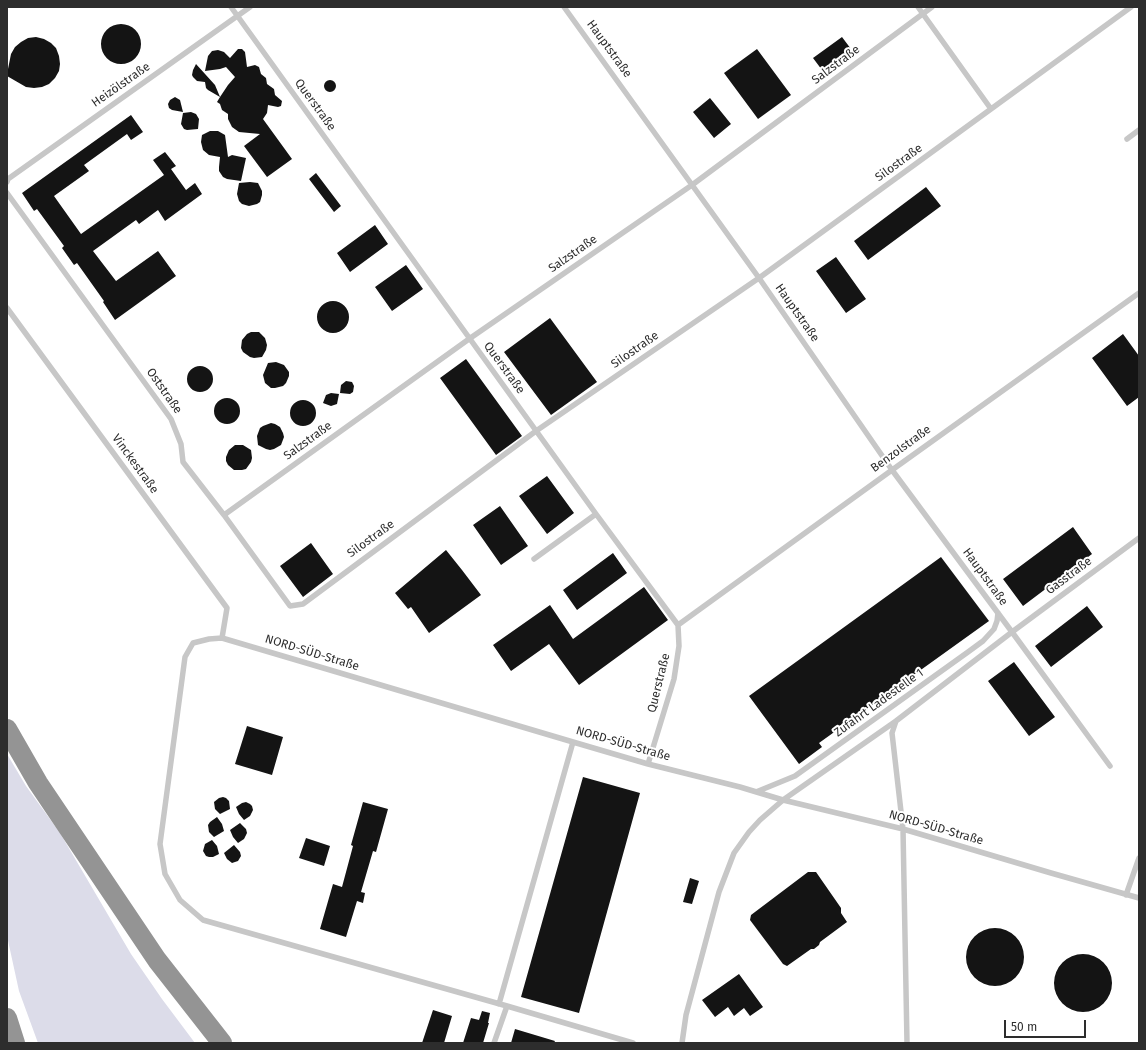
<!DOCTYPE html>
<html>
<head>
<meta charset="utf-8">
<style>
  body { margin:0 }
  #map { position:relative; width:1146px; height:1050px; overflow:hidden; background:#fff; font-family:"Fira Sans",sans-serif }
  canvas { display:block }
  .frame { position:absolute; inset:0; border:8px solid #2d2d2d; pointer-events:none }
  .scale { position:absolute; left:1004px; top:1020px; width:82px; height:18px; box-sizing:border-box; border:2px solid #2d2d2d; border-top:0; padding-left:5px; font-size:12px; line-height:14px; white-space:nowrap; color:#2d2d2d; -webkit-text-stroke:3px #fff; paint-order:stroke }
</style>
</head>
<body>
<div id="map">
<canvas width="1146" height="1050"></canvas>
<div class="frame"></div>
<div class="scale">50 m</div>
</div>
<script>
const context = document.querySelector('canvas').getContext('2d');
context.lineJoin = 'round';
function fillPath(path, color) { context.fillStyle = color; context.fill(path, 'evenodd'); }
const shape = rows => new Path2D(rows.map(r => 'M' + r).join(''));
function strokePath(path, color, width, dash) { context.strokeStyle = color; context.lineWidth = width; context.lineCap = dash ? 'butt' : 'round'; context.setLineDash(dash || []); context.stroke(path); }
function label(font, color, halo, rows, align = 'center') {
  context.font = font + ' "Fira Sans",sans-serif'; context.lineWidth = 4; context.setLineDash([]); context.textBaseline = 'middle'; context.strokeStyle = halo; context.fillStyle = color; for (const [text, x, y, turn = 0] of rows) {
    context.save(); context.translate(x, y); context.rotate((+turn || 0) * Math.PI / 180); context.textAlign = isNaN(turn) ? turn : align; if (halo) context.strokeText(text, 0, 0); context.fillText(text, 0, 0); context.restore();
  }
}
const green = shape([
  [7,754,26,786,60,833,131,954,162,999,195,1043,38,1043,19,991,7,936]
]);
const building = shape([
  '101 44a20 20 0 1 1 40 0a20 20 0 1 1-40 0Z',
  [36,37,44,39,51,43,56,48,59,56,60,64,59,71,55,78,49,84,42,87,34,88,26,87,7,76,7,74,11,54,15,47,21,42,28,38],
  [842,37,851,49,822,70,813,58],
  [238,49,242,49,245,52,247,67,255,65,259,67,261,74,266,78,267,84,274,89,275,95,282,101,281,106,278,107,268,105,267,113,263,119,292,159,267,177,244,146,260,134,239,132,232,127,228,119,228,114,222,110,220,104,217,102,220,97,208,90,206,88,205,82,197,81,193,77,192,75,193,70,196,64,215,85,220,97,228,85,235,77,226,67,220,69,205,71,208,56,212,51,218,50,224,52,230,58],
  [757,49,791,95,758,119,724,73],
  '324 86a6 6 0 1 1 12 0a6 6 0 1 1-12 0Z',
  [175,97,180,100,183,112,172,110,169,108,168,104,170,100],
  [710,98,731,124,714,138,693,112],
  [191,112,196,114,199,119,198,129,187,130,184,129,181,124,183,113],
  [131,115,143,132,131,140,127,134,84,165,89,171,54,196,81,234,164,175,153,160,165,152,176,166,171,169,186,190,195,183,202,194,165,221,158,210,139,224,136,220,93,251,116,281,158,251,176,276,115,320,103,302,104,301,77,263,74,265,62,248,64,246,37,209,34,211,22,193],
  [210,131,218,131,225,135,228,157,232,155,246,158,241,181,227,179,223,177,219,171,219,167,220,157,209,155,203,150,201,142,202,135],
  [316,173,341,206,334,212,309,179],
  [250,182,258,183,262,191,262,195,260,202,257,204,249,206,242,204,239,201,237,194,239,183],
  [926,187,941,206,868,260,854,241],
  [375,225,388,244,350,272,337,253],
  [836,257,866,299,846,313,816,271],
  [406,265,423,289,392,311,375,287],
  '317 317a16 16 0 1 1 32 0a16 16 0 1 1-32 0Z',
  [550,318,597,382,551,415,504,352],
  [251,332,259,332,265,338,267,345,266,350,262,357,254,358,250,357,243,352,241,348,242,340,247,334],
  [1123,334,1139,356,1139,397,1127,406,1092,358],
  [466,359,522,436,496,455,440,378],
  [276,362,284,365,289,372,289,376,286,383,283,386,275,388,271,388,265,383,263,375,268,363],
  '187 379a13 13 0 1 1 26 0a13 13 0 1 1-26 0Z',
  [346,381,352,382,354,386,353,392,350,394,340,393,341,385],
  [331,393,339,394,337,404,331,406,323,403,326,395],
  '214 411a13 13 0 1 1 26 0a13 13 0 1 1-26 0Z',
  '290 413a13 13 0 1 1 26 0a13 13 0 1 1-26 0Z',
  [271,423,275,424,280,427,283,433,284,437,281,445,274,449,270,450,266,449,258,445,257,436,260,428,263,426],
  [235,445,243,445,251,450,252,458,251,462,246,469,242,470,234,470,228,465,226,461,226,457,229,450],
  [547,476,574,513,547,534,519,496],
  [500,506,528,546,501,565,473,525],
  [1073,527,1092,554,1023,606,1003,579],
  [311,543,333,574,303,597,280,566],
  [446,550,462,570,481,595,429,633,411,607,408,609,395,593],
  [613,553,627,573,577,610,563,590],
  [941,557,989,621,819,743,822,747,799,764,749,696],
  [644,587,668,620,579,685,549,644,511,671,493,645,550,605,573,639],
  [1087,606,1103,627,1051,667,1035,646],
  [1014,662,1055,717,1029,736,988,681],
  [247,726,283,737,272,775,235,764],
  [583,777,640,793,579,1013,521,997],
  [223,797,226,798,229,801,230,809,220,814,215,809,214,802,219,798],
  [246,802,250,804,252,806,253,810,250,816,244,820,239,814,236,807,242,803],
  [363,802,388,809,376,852,373,851,361,892,365,893,363,903,357,901,346,937,320,929,333,884,342,887,353,846,351,845],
  [217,817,222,824,224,831,214,837,209,832,208,825,210,822],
  [240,823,246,829,247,833,244,839,238,843,233,837,230,830],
  [306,838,330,846,324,866,299,858],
  [212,840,217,846,219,854,213,857,209,857,206,856,203,851,205,844],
  [234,845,240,852,241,856,238,861,232,863,227,859,224,853],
  [808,872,816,872,841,908,841,913,847,922,820,942,819,945,814,949,811,949,787,966,783,964,750,920,751,915],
  [690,878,699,881,692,904,683,902],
  '966 957a29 29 0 1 1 58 0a29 29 0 1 1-58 0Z',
  '1054 983a29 29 0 1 1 58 0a29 29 0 1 1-58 0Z',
  [739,974,763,1007,750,1016,744,1008,734,1016,728,1007,715,1017,702,1000],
  [433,1010,452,1016,444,1043,422,1043],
  [482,1011,490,1013,488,1023,489,1023,483,1043,463,1043,471,1018,479,1020],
  [515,1029,555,1041,554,1043,511,1043]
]);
const service = shape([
  [231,7,596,514,678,625,679,646,674,679,648,764],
  [564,7,759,278,892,470,1012,632,1110,766],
  [918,7,991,109],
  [1127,139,1139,130],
  [7,182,8,179,250,7],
  [7,193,171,419,181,444,183,462,224,515,290,606,303,604,536,431,759,278,1131,7],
  [7,308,227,608,222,638],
  [224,515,469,339,692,185,932,7],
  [534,559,596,514],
  [678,625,892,470,1139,293],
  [896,721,892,733,903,829,907,1043],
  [756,792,795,776,968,652,983,641,994,629,997,621,998,613],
  [1126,895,1139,858],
  [499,1004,573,742],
  [494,1043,507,1006],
  [633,1043,507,1006,203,920,180,900,165,874,160,844,185,657,193,643,209,639,222,638,573,742,648,764,740,787,783,800,903,829,1051,873,1139,898],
  [682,1043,686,1015,719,892,734,853,749,832,760,820,783,800,896,721,1012,632,1139,538]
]);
const motorway = shape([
  [7,729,38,783,157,960,222,1043],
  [7,1018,15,1043]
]);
const streetNames = [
  ["Hauptstraße",609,49,54],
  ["Salzstraße",836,65,-37],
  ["Heizölstraße",121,85,-35],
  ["Querstraße",315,105,54],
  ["Silostraße",899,163,-36],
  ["Salzstraße",573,254,-35],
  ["Hauptstraße",797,313,55],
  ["Silostraße",635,350,-35],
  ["Querstraße",504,368,54],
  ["Oststraße",164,391,55],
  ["Salzstraße",308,441,-36],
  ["Benzolstraße",901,449,-36],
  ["Vinckestraße",135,464,54],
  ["Silostraße",371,539,-36],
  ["Gasstraße",1069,576,-37],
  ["Hauptstraße",985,577,54],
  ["NORD-SÜD-Straße",312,653,17],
  ["Querstraße",659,683,-76],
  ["Zufahrt Ladestelle 1",879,703,-36],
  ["NORD-SÜD-Straße",623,744,16],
  ["NORD-SÜD-Straße",936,828,16]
];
fillPath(green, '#dcdce9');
fillPath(building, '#141414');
strokePath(service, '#c7c7c7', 5.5);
strokePath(motorway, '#949494', 20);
label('12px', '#2d2d2d', '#fff', streetNames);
</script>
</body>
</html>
